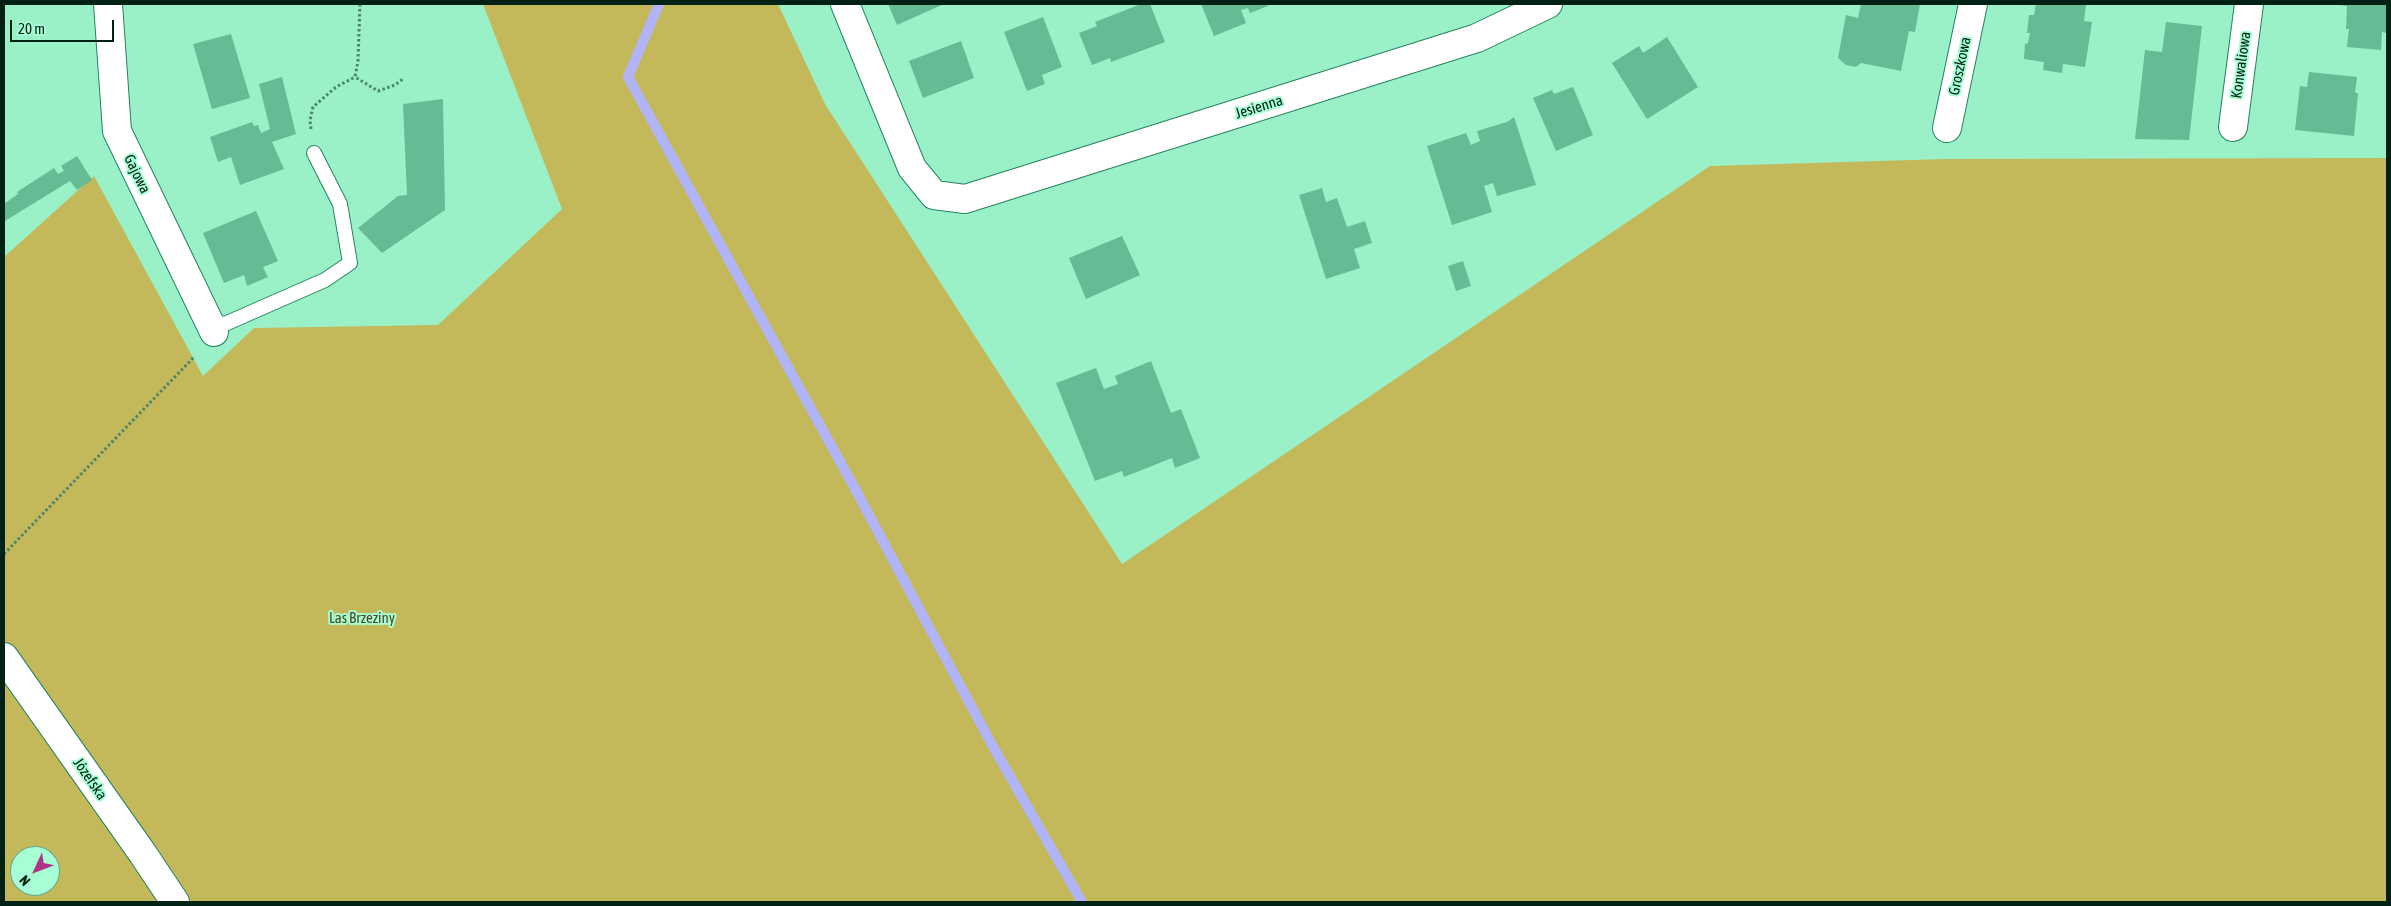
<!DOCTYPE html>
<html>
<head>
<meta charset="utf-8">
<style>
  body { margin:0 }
  #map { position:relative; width:2391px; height:906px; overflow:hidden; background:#9af1c8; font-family:"Asap Condensed",sans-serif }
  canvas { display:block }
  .frame { position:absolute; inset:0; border:5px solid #002113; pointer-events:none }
  .north { position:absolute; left:10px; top:846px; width:50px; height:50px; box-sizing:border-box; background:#a7fed5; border:1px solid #64a687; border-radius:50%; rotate:227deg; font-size:14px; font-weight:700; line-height:20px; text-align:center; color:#002113 }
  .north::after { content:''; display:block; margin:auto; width:18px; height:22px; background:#ad3386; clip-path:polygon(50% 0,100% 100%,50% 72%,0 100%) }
  .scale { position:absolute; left:10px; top:20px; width:104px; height:22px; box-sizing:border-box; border:2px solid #002113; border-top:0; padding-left:6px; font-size:15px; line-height:18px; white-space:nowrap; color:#002113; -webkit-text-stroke:4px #a7fed5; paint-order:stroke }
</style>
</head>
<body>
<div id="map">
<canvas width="2391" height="906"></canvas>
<div class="frame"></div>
<div class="north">N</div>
<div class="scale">20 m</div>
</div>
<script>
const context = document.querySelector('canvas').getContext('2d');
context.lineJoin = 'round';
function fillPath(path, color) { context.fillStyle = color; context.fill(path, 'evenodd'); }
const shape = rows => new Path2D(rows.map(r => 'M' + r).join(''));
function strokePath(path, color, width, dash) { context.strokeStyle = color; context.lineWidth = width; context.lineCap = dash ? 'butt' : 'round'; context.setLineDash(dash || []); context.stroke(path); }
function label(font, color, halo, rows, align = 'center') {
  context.font = font + ' "Asap Condensed",sans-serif'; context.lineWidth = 4; context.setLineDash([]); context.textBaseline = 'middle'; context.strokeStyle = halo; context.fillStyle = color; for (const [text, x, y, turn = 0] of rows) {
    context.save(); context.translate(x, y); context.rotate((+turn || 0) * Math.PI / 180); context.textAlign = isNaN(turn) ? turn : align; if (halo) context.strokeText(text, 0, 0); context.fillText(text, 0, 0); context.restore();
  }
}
const green = shape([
  [483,4,778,4,825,104,1122,564,1710,166,1946,159,2387,158,2387,902,4,902,4,257,94,176,203,376,254,328,438,325,562,209],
  [20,856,50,856,50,886,20,886]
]);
const stream = shape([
  [659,4,628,77,853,485,991,743,1082,902]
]);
const building = shape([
  [888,4,944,4,897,25],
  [1141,4,1150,4,1165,42,1111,62,1110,58,1092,65,1079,33,1097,26,1095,22],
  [1201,4,1267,4,1268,6,1250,13,1248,8,1241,10,1246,23,1214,36],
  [1861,4,1920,4,1915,32,1909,31,1901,71,1861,63,1856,67,1846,65,1838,58,1846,15,1858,18],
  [2036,4,2086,4,2084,21,2092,22,2085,67,2063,64,2062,73,2043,70,2044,62,2024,59,2025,44,2028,43,2030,33,2027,33,2029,15,2034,15],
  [2339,4,2387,4,2386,33,2382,32,2381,50,2347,47,2349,29,2346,29,2347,6,2339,5],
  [1043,17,1062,67,1042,75,1045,84,1027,91,1004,32],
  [2166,22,2202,26,2189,140,2135,139,2145,50,2162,52],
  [231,34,250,98,212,109,193,44],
  [1667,37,1698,87,1647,119,1612,63,1639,46,1643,53],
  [961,41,974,78,923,98,909,61],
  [2309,72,2357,77,2355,92,2358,94,2354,136,2295,130,2300,86,2307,87],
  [282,77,296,134,272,142,284,169,240,185,231,157,218,162,210,137,252,122,254,126,258,125,261,133,270,129,259,84],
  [1573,87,1593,135,1556,151,1533,98,1552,90,1554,94],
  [443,99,445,210,382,253,358,228,398,196,407,195,403,104],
  [1514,117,1536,185,1497,196,1493,183,1484,186,1492,212,1452,225,1427,146,1466,133,1471,145,1480,141,1477,131,1507,122],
  [77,156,92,180,77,190,70,181,5,221,4,204,18,194,17,192,54,168,58,174,64,171,61,166],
  [1322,188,1326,202,1337,198,1347,227,1365,221,1372,243,1354,249,1360,268,1326,279,1299,195],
  [256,211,278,261,263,267,268,277,247,286,244,275,224,283,203,233],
  [1122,236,1140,275,1086,299,1069,258],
  [1463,261,1471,286,1456,291,1448,266],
  [1151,361,1171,413,1181,409,1200,458,1175,468,1172,458,1124,477,1122,471,1095,481,1056,383,1096,368,1104,389,1118,384,1115,376]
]);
const path = shape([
  [360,4,358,61,355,77,378,91,395,85,404,78],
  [311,129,310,120,313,107,336,87,355,77],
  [4,554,195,356]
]);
const service = shape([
  [211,326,227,323,325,280,350,263,340,204,314,153]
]);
const minor = shape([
  [108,4,117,131,214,332],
  [845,4,912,168,934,195,965,199,1477,38,1548,4],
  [2233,127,2249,4],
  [1947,128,1973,4]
]);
const tertiary = shape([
  [4,657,143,854,175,902]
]);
const streetNames = [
  ["Konwaliowa",2241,65,-82],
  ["Groszkowa",1960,66,-78],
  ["Jesienna",1259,107,-17],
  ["Gajowa",137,174,64],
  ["Józefska",90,779,55]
];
const parkNames = [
  ["Las Brzeziny",362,618]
];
fillPath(green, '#c4b95a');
strokePath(stream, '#b2b4f8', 10);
fillPath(building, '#64bb94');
strokePath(service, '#26825f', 16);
strokePath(minor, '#26825f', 30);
strokePath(tertiary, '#26825f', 30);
strokePath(path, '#4a856a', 3, [2.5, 2.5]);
strokePath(service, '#fff', 14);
strokePath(minor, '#fff', 28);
strokePath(tertiary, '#fff', 28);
label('15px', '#002113', '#a7fed5', streetNames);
label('15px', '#4d491f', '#a7fed5', parkNames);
</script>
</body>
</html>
